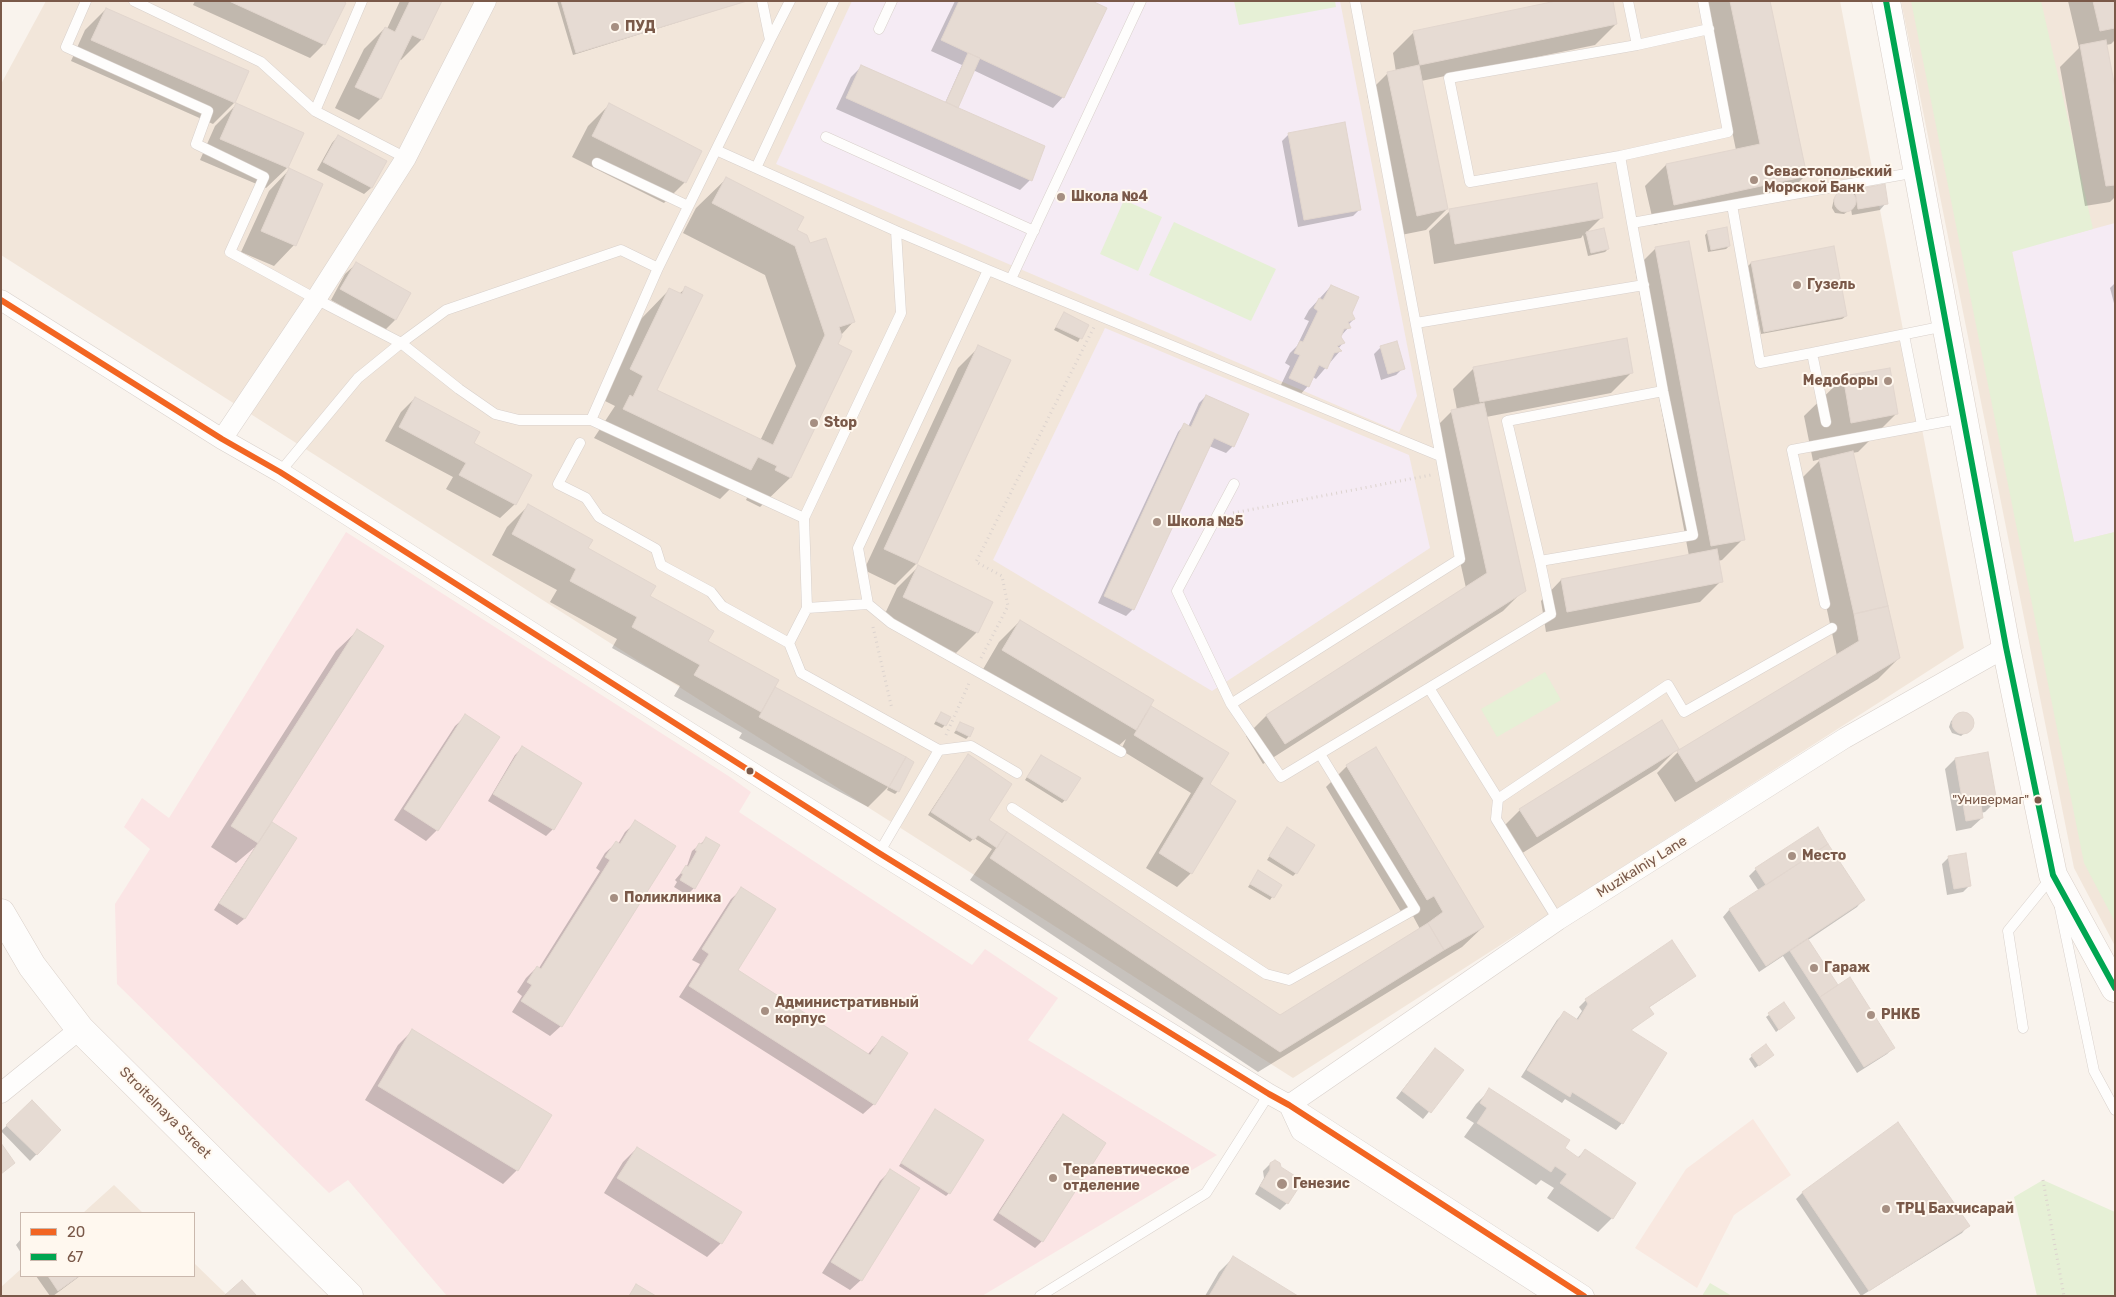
<!DOCTYPE html>
<html>
<head>
<meta charset="utf-8">
<style>
  body { margin:0 }
  #map { position:relative; width:2116px; height:1297px; overflow:hidden; background:#f9f3ed; font-family:Rubik,sans-serif }
  canvas { display:block }
  .frame { position:absolute; inset:0; border:2px solid #7a5949; pointer-events:none }
  .legend { position:absolute; left:20px; top:1212px; width:175px; height:65px; box-sizing:border-box; background:#fff8ef; border:1px solid #cab8ad; margin:0; padding:6px 9px; list-style:none; font-size:15px; color:#7a5949 }
  .legend li { display:flex; align-items:center; gap:10px; height:25px }
  .legend b { width:25px; border:1px solid #cab8ad }
</style>
</head>
<body>
<div id="map">
<canvas width="2116" height="1297"></canvas>
<div class="frame"></div>
<ul class="legend">
<li><b style="height:6px;background:#f26522"></b>20</li>
<li><b style="height:6px;background:#00a651"></b>67</li>
</ul>
</div>
<script>
const context = document.querySelector('canvas').getContext('2d');
context.lineJoin = 'round';
function fillPath(path, color) { context.fillStyle = color; context.fill(path, 'evenodd'); }
const shape = rows => new Path2D(rows.map(r => 'M' + r).join(''));
function strokePath(path, color, width, dash) { context.strokeStyle = color; context.lineWidth = width; context.lineCap = dash ? 'butt' : 'round'; context.setLineDash(dash || []); context.stroke(path); }
function label(font, color, halo, rows, align = 'center') {
  context.font = font + ' Rubik,sans-serif'; context.lineWidth = 4; context.setLineDash([]); context.textBaseline = 'middle'; context.strokeStyle = halo; context.fillStyle = color; for (const [text, x, y, turn = 0] of rows) {
    context.save(); context.translate(x, y); context.rotate((+turn || 0) * Math.PI / 180); context.textAlign = isNaN(turn) ? turn : align; if (halo) context.strokeText(text, 0, 0); context.fillText(text, 0, 0); context.restore();
  }
}
const residential = shape([
  [46,1,1840,1,1964,648,1293,1078,1,255,1,84],
  [1901,1,2115,1,2115,946,2074,868],
  [114,1185,143,1213,83,1213],
  [194,1263,228,1296,1,1296,1,1287,21,1269,21,1276,194,1276]
]);
const commercial = shape([
  [1753,1119,1791,1175,1734,1215,1697,1288,1635,1248,1686,1169]
]);
const education = shape([
  [852,1,1340,1,1417,396,1399,432,776,164],
  [2115,223,2115,532,2074,542,2012,251],
  [1105,328,1409,455,1430,548,1212,691,993,560]
]);
const medical = shape([
  [346,532,730,777,751,792,739,812,972,965,985,949,1058,998,1028,1040,1217,1155,982,1296,447,1296,348,1180,329,1193,117,984,115,904,150,849,124,827,142,798,169,818]
]);
const green = shape([
  [1234,1,1335,1,1336,7,1239,25],
  [1911,1,2041,1,2093,229,2012,252,2074,542,2115,532,2115,922,2084,863],
  [1124,200,1162,217,1138,271,1100,254],
  [1174,222,1276,269,1251,321,1149,275],
  [1545,672,1561,700,1497,737,1481,709],
  [2043,1180,2115,1212,2115,1296,2037,1296,2014,1197],
  [1710,1283,1732,1296,1702,1296]
]);
const shadow = shape([
  [195,1,340,1,324,44,310,58,193,5],
  [400,1,440,1,422,39,401,60,399,59,380,99,359,120,335,108,364,49,385,28,387,29],
  [557,1,746,1,573,55],
  [955,1,1089,1,1063,97,1053,108,973,70,956,108,1030,180,1020,190,836,109,851,77,862,66,945,103,962,65,931,51],
  [1705,1,1768,1,1805,176,1784,197,1654,225,1645,186,1666,165,1736,150],
  [2068,1,2115,1,2115,40,2111,44,2106,45,2115,95,2115,197,2110,202,2085,206,2060,67,2079,48],
  [106,9,247,72,234,103,213,124,71,61,85,30],
  [1616,24,1595,45,1421,81,1447,209,1426,230,1396,236,1367,94,1388,73,1396,72,1393,53,1414,32],
  [236,105,287,168,266,188,200,160,215,126],
  [609,105,700,151,685,182,664,203,572,157,588,126],
  [1289,134,1360,209,1353,216,1298,227,1282,141],
  [338,136,385,161,371,188,364,194,317,170,332,143],
  [289,170,294,245,274,266,241,252,269,191],
  [726,179,796,230,809,245,854,321,841,335,837,345,851,352,790,478,760,507,746,500,748,496,731,488,720,499,594,438,615,406,601,399,640,320,669,290,679,294,686,288,656,390,760,441,796,366,765,275,683,233,696,208],
  [1856,191,1886,203,1880,210,1852,215,1851,209,1844,214,1835,213,1832,208,1834,198,1843,192,1851,195],
  [1450,211,1602,217,1585,234,1603,230,1608,249,1605,252,1588,256,1583,235,1581,238,1434,264,1429,231],
  [1708,232,1729,246,1726,249,1708,252,1705,235],
  [1656,248,1743,539,1722,560,1718,561,1721,581,1700,602,1546,632,1541,601,1561,580,1689,556,1635,269],
  [1751,263,1846,316,1842,319,1761,334,1748,266],
  [356,264,410,294,395,320,385,330,331,300,345,274],
  [2115,283,2115,307,2110,288],
  [1331,286,1354,319,1348,325,1349,327,1340,337,1343,343,1338,349,1340,351,1316,379,1313,377,1308,386,1298,397,1279,389,1290,366,1285,363,1290,353,1297,346,1309,321,1304,319,1309,310],
  [1064,314,1087,325,1078,342,1054,330],
  [979,347,1009,361,916,564,895,585,864,570,958,368],
  [1381,347,1403,368,1396,375,1381,380,1374,354],
  [1474,368,1632,372,1611,393,1486,417,1524,590,1503,611,1263,764,1246,736,1266,716,1466,588,1431,432,1452,411,1457,410,1453,389],
  [1843,378,1897,413,1858,452,1852,453,1899,658,1878,679,1675,802,1657,773,1678,752,1837,656,1799,481,1821,459,1813,461,1804,416],
  [1206,396,1247,415,1232,447,1226,453,1209,446,1133,609,1126,616,1098,603,1178,432,1184,425,1188,427,1199,403],
  [415,398,515,504,500,518,446,489,453,477,385,441,401,412],
  [528,506,707,641,773,687,898,791,895,794,887,790,889,786,868,807,739,738,742,733,674,696,680,686,612,648,617,639,550,602,557,590,492,555,507,527],
  [918,567,977,632,956,653,883,618,897,588],
  [1020,621,1146,713,1152,708,1227,754,1208,785,1191,873,1177,887,1146,868,1191,793,1121,750,1126,739,1114,750,982,671,999,642],
  [357,631,267,827,272,824,295,839,244,919,237,925,214,910,255,847,236,863,211,847,336,651],
  [941,713,945,725,942,728,934,724],
  [1959,714,1968,715,1972,720,1970,729,1961,736,1952,733,1949,727,1951,721],
  [466,716,498,737,437,830,426,841,394,820,455,726],
  [961,723,969,736,966,739,954,733],
  [522,748,580,783,553,829,546,836,488,801,515,755],
  [1678,748,1657,769,1516,857,1499,831,1520,810],
  [1041,756,1065,800,1062,803,1025,780],
  [965,759,987,820,1280,1016,1420,929,1413,916,1406,920,1326,787,1347,766,1483,927,1462,947,1258,1072,970,880,992,849,974,838,970,842,928,815],
  [1955,759,1995,802,1985,812,1981,813,1982,818,1971,828,1956,831,1945,769],
  [636,822,561,1026,550,1036,512,1012,522,996,517,992,526,978,537,967,539,968,600,871,596,868,605,853,616,843,618,844,625,832],
  [1285,832,1296,873,1293,876,1267,860],
  [706,839,694,888,687,895,674,887,677,882,675,880,687,866,692,851],
  [1949,857,1970,885,1963,892,1947,895,1942,864],
  [1756,869,1863,900,1857,907,1808,940,1838,987,1893,1048,1887,1054,1857,1073,1783,956,1759,972,1723,917,1729,910,1759,891,1749,876],
  [1258,872,1280,885,1270,900,1248,887],
  [742,889,736,970,868,1054,882,1038,874,1104,863,1114,679,997,700,964,692,960,731,899],
  [1672,942,1694,975,1687,982,1648,1008,1652,1014,1630,1031,1622,1123,1616,1130,1565,1099,1562,1103,1521,1077,1557,1020,1564,1013,1576,1020,1582,1011,1579,1007,1586,1000],
  [1784,1004,1790,1021,1776,1032,1766,1017],
  [412,1031,517,1170,503,1184,365,1100,398,1045],
  [1773,1055,1755,1068,1749,1059,1752,1056],
  [1429,1056,1463,1070,1423,1119,1396,1098],
  [1490,1090,1577,1158,1585,1151,1612,1218,1598,1232,1547,1198,1554,1188,1541,1180,1536,1185,1464,1137,1474,1123,1466,1118,1476,1104],
  [32,1102,60,1130,30,1161,1,1131],
  [935,1111,949,1193,946,1196,899,1166],
  [1063,1115,1042,1241,1035,1248,993,1220,1057,1122],
  [637,1148,721,1243,707,1257,604,1193,623,1162],
  [1270,1164,1280,1168,1287,1203,1280,1210,1255,1194,1264,1178,1263,1171],
  [890,1171,861,1280,850,1290,822,1273,880,1181],
  [1803,1192,1968,1226,1962,1233,1861,1296,1796,1199],
  [21,1239,21,1253,16,1245],
  [1233,1258,1296,1296,1205,1296,1219,1272],
  [36,1276,80,1276,53,1296,50,1296]
]);
const building = shape([
  [229,1,343,1,346,3,325,45,229,1],
  [410,1,442,1,423,40,412,35,381,99,355,87,385,27,395,32,410,1],
  [561,1,747,1,576,53,561,1],
  [959,1,1092,1,1107,8,1064,98,941,40,959,1],
  [1556,1,1613,1,1617,24,1420,65,1413,31,1556,1],
  [1730,1,1770,1,1807,176,1674,205,1666,164,1760,144,1730,1],
  [2093,1,2115,1,2115,28,2100,31,2093,1],
  [106,8,249,71,235,103,91,40,106,8],
  [2106,40,2115,88,2115,185,2106,186,2080,45,2106,40],
  [968,53,980,58,958,108,946,102,968,53],
  [861,65,1045,146,1032,181,846,98,861,65],
  [1419,65,1448,209,1417,216,1387,72,1419,65],
  [236,103,304,133,288,168,220,139,236,103],
  [609,103,702,151,686,183,592,136,609,103],
  [1345,122,1361,210,1304,220,1288,133,1345,122],
  [338,135,387,161,372,188,323,162,338,135],
  [289,168,323,184,296,246,261,231,289,168],
  [726,177,804,217,797,230,807,235,810,243,826,238,855,322,839,327,842,336,838,344,852,351,791,478,775,470,777,466,758,457,751,470,623,409,630,395,633,397,643,376,630,369,669,288,682,294,685,286,703,295,657,390,773,445,825,335,795,246,712,203,726,177],
  [1597,183,1603,218,1455,244,1449,209,1597,183],
  [1885,184,1888,204,1858,209,1855,190,1885,184],
  '1834 201a11 11 0 1 1 22 0a11 11 0 1 1-22 0Z',
  [1727,227,1730,246,1711,250,1707,231,1727,227],
  [1604,228,1609,249,1591,253,1586,232,1604,228],
  [1689,241,1745,540,1711,546,1655,247,1689,241],
  [1834,246,1847,316,1764,332,1751,262,1834,246],
  [356,262,411,293,396,320,340,289,356,262],
  [1331,285,1359,297,1352,313,1355,319,1348,322,1351,328,1344,329,1341,337,1345,343,1337,346,1342,351,1334,353,1327,369,1319,365,1309,387,1289,378,1300,355,1294,353,1300,341,1303,342,1318,311,1314,308,1319,298,1323,300,1331,285],
  [1064,312,1089,325,1082,339,1056,327,1064,312],
  [1627,338,1633,373,1480,402,1473,367,1627,338],
  [1397,341,1405,369,1388,374,1380,346,1397,341],
  [978,345,1011,360,917,564,884,549,978,345],
  [1890,368,1898,414,1851,423,1843,376,1890,368],
  [1206,395,1249,414,1234,447,1214,438,1134,610,1104,596,1184,423,1191,427,1206,395],
  [415,397,480,432,474,443,532,475,516,505,459,475,466,463,399,427,415,397],
  [1484,403,1526,591,1285,744,1266,715,1487,573,1451,410,1484,403],
  [1853,451,1888,606,1854,614,1819,459,1853,451],
  [528,504,593,540,588,548,656,586,650,596,714,631,708,641,779,680,761,712,694,675,700,665,632,627,637,617,570,581,576,569,512,534,528,504],
  [1717,549,1723,582,1567,612,1561,579,1717,549],
  [918,565,993,602,978,633,903,597,918,565],
  [1888,606,1900,658,1696,782,1677,751,1859,641,1854,614,1888,606],
  [1020,620,1154,700,1136,730,1002,650,1020,620],
  [357,629,384,646,258,843,231,826,357,629],
  [775,687,906,757,889,787,759,717,775,687],
  [1151,706,1229,753,1210,784,1236,801,1192,874,1159,853,1204,778,1134,735,1151,706],
  [941,712,951,717,946,726,936,721,941,712],
  '1952 723a11 11 0 1 1 22 0a11 11 0 1 1-22 0Z',
  [465,714,500,737,438,831,404,809,465,714],
  [1662,720,1679,749,1537,837,1519,809,1662,720],
  [960,722,974,728,970,737,956,730,960,722],
  [522,746,582,783,554,830,493,794,522,746],
  [1376,747,1484,927,1444,950,1428,923,1443,912,1434,896,1427,900,1346,765,1376,747],
  [1988,752,1997,802,1981,805,1983,818,1966,821,1955,758,1988,752],
  [968,754,1012,784,989,820,1007,832,997,848,978,835,974,840,931,812,968,754],
  [1041,755,1081,778,1066,801,1027,777,1041,755],
  [906,757,914,762,899,792,889,787,906,757],
  [635,820,676,846,562,1027,521,1001,532,985,527,982,537,966,541,969,610,860,605,857,616,841,620,844,635,820],
  [272,822,297,838,245,919,219,903,272,822],
  [1287,827,1315,845,1297,874,1269,856,1287,827],
  [1818,827,1828,844,1766,885,1755,868,1818,827],
  [1007,832,1280,1015,1428,923,1444,950,1280,1052,990,858,1007,832],
  [706,837,720,845,695,889,680,880,683,874,681,873,686,865,688,867,697,851,695,850,699,843,702,844,706,837],
  [1828,844,1865,900,1766,966,1729,909,1828,844],
  [1966,853,1971,886,1954,889,1948,856,1966,853],
  [1258,870,1282,885,1274,898,1250,884,1258,870],
  [741,887,776,909,738,970,870,1055,882,1036,908,1053,875,1105,689,986,709,954,702,949,741,887],
  [1808,939,1838,985,1820,997,1790,951,1808,939],
  [1672,940,1696,976,1649,1007,1654,1014,1631,1030,1667,1053,1623,1124,1572,1092,1570,1097,1527,1070,1564,1011,1578,1020,1588,1004,1585,999,1672,940],
  [1850,977,1895,1048,1864,1067,1820,997,1850,977],
  [1784,1002,1795,1018,1779,1030,1768,1013,1784,1002],
  [412,1029,552,1115,518,1171,378,1086,412,1029],
  [1766,1044,1774,1055,1759,1066,1751,1055,1766,1044],
  [1435,1048,1464,1070,1431,1113,1402,1091,1435,1048],
  [1489,1088,1570,1140,1565,1148,1579,1158,1585,1149,1636,1183,1613,1219,1560,1183,1567,1174,1555,1166,1551,1172,1477,1123,1487,1108,1480,1103,1489,1088],
  [32,1100,61,1130,37,1155,6,1125,32,1100],
  [935,1109,984,1140,950,1194,901,1163,935,1109],
  [1063,1114,1106,1143,1043,1242,999,1213,1063,1114],
  [1898,1122,1970,1226,1869,1291,1802,1192,1898,1122],
  [1,1143,15,1163,1,1174,1,1143],
  [637,1147,742,1212,722,1244,617,1178,637,1147],
  [1275,1160,1280,1163,1281,1167,1303,1181,1288,1204,1260,1186,1270,1170,1270,1163,1275,1160],
  [890,1169,920,1188,862,1281,831,1262,890,1169],
  [1233,1256,1298,1296,1209,1296,1233,1256],
  [48,1276,79,1276,58,1291,48,1276],
  [242,1280,257,1296,224,1296,242,1280],
  [636,1284,656,1296,629,1296,636,1284]
]);
const path = shape([
  [1233,513,1431,475],
  [873,627,892,709],
  [981,658,1008,606,1002,576,976,562,1094,327],
  [946,735,970,681],
  [2043,1180,2064,1296]
]);
const lane = shape([
  [86,1,66,47,208,111,196,144,264,177,230,252,316,299,401,343,446,310,621,250,658,268],
  [134,1,261,62,315,111,406,158],
  [1628,1,1637,45],
  [879,29,892,1],
  [1709,29,1637,45,1449,78,1470,182,1620,156,1632,223,1917,172],
  [770,40,790,1],
  [315,111,362,1],
  [826,137,1034,231],
  [1620,156,1728,132,1703,1],
  [597,163,688,206],
  [756,168,834,1],
  [1732,205,1760,363,1812,353],
  [896,231,988,270,858,548,868,604,891,623,1121,752],
  [988,270,1440,456],
  [1011,279,1141,1],
  [1416,323,1644,285],
  [1904,335,1922,425],
  [591,420,658,268,770,40,762,1],
  [1826,422,1812,353,1945,326],
  [580,443,558,484,586,498,599,517,656,549,661,565,711,592,722,606,789,643,801,673,939,750,879,853],
  [280,472,358,378,401,343,459,389,495,414,519,420,591,420,804,518,901,313,896,231,716,150],
  [1234,484,1177,591,1231,704,1281,777,1429,688,1498,799,1496,819,1558,920],
  [804,518,807,608],
  [1540,561,1507,421,1663,391],
  [1825,604,1792,450,1964,418],
  [789,643,807,608,868,604],
  [1429,688,1551,614,1540,561,1693,535,1663,391,1632,223],
  [1231,704,1460,559,1355,1],
  [939,750,971,746,1017,773],
  [1498,799,1668,685,1684,712,1832,628],
  [1012,808,1266,974,1289,980,1415,909,1320,754],
  [2060,908,2094,1071,2115,1110],
  [2023,1028,2008,931,2051,878],
  [1040,1296,1206,1193,1269,1094]
]);
const street = shape([
  [1,300,222,439,280,472,879,853,1269,1094,1289,1105,1584,1296],
  [222,439,316,299,406,158,486,1],
  [1,1093,80,1029],
  [1289,1105,1558,920,1845,738,2006,647],
  [1289,1105,1301,1131,1557,1296]
]);
const secondary = shape([
  [1886,1,2006,647,2053,875,2115,988],
  [1,913,32,966,80,1029,349,1296]
]);
const bus1 = shape([
  [1,300,222,439,280,472,879,853,1269,1094,1289,1105,1584,1296]
]);
const bus2 = shape([
  [1886,1,2006,647,2053,875,2115,988]
]);
const markers = [
  [615,27,5,"#a68f82"],
  [1754,180,5,"#a68f82"],
  [1061,197,5,"#a68f82"],
  [1797,285,5,"#a68f82"],
  [1888,381,5,"#a68f82"],
  [814,423,5,"#a68f82"],
  [1157,522,5,"#a68f82"],
  [750,771,4.5,"#7a5949"],
  [2038,800,4.5,"#7a5949"],
  [1792,856,5,"#a68f82"],
  [614,898,5,"#a68f82"],
  [1814,968,5,"#a68f82"],
  [765,1011,5,"#a68f82"],
  [1871,1015,5,"#a68f82"],
  [1053,1178,5,"#a68f82"],
  [1282,1184,6,"#a68f82"],
  [1886,1209,5,"#a68f82"]
];
const busNames = [
  ["\"Универмаг\"",2029,800]
];
const poiNames = [
  ["ПУД",625,27],
  ["Севастопольский",1764,172],
  ["Морской Банк",1764,188],
  ["Школа №4",1071,197],
  ["Гузель",1807,285],
  ["Медоборы",1878,381,"right"],
  ["Stop",824,423],
  ["Школа №5",1167,522],
  ["Место",1802,856],
  ["Поликлиника",624,898],
  ["Гараж",1824,968],
  ["Административный",775,1003],
  ["корпус",775,1019],
  ["РНКБ",1881,1015],
  ["Терапевтическое",1063,1170],
  ["отделение",1063,1186],
  ["Генезис",1293,1184],
  ["ТРЦ Бахчисарай",1896,1209]
];
const streetNames = [
  ["Muzikalniy Lane",1642,867,-32],
  ["Stroitelnaya Street",165,1113,45]
];
fillPath(residential, '#f2e6da');
fillPath(commercial, '#f9e8e0');
fillPath(education, '#f5ebf4');
fillPath(medical, '#fbe5e5');
fillPath(green, '#e6f0d6');
fillPath(shadow, '#0003');
fillPath(building, '#e6dbd3');
strokePath(building, '#e2d6ce', 1);
strokePath(lane, '#d8d0cb', 11);
strokePath(street, '#d8d0cb', 21);
strokePath(secondary, '#d9cfc8', 29);
strokePath(path, '#dcd3ce', 3, [1, 4]);
strokePath(lane, '#fefdfc', 10);
strokePath(street, '#fefdfc', 20);
strokePath(secondary, '#fefdfc', 28);
strokePath(bus1, '#f26522', 6);
strokePath(bus2, '#00a651', 6);
for (const [x, y, r, color] of markers) { const dot = new Path2D(); dot.arc(x, y, r, 0, 2 * Math.PI); context.fillStyle = color; context.fill(dot); strokePath(dot, '#fff8ef', 2); }
label('13px', '#7a5949', '#fff8ef', busNames, 'right');
label('bold 14px', '#7a5949', '#fff8ef', poiNames, 'left');
label('14px', '#7a5949', '#fff8ef', streetNames);
</script>
</body>
</html>
